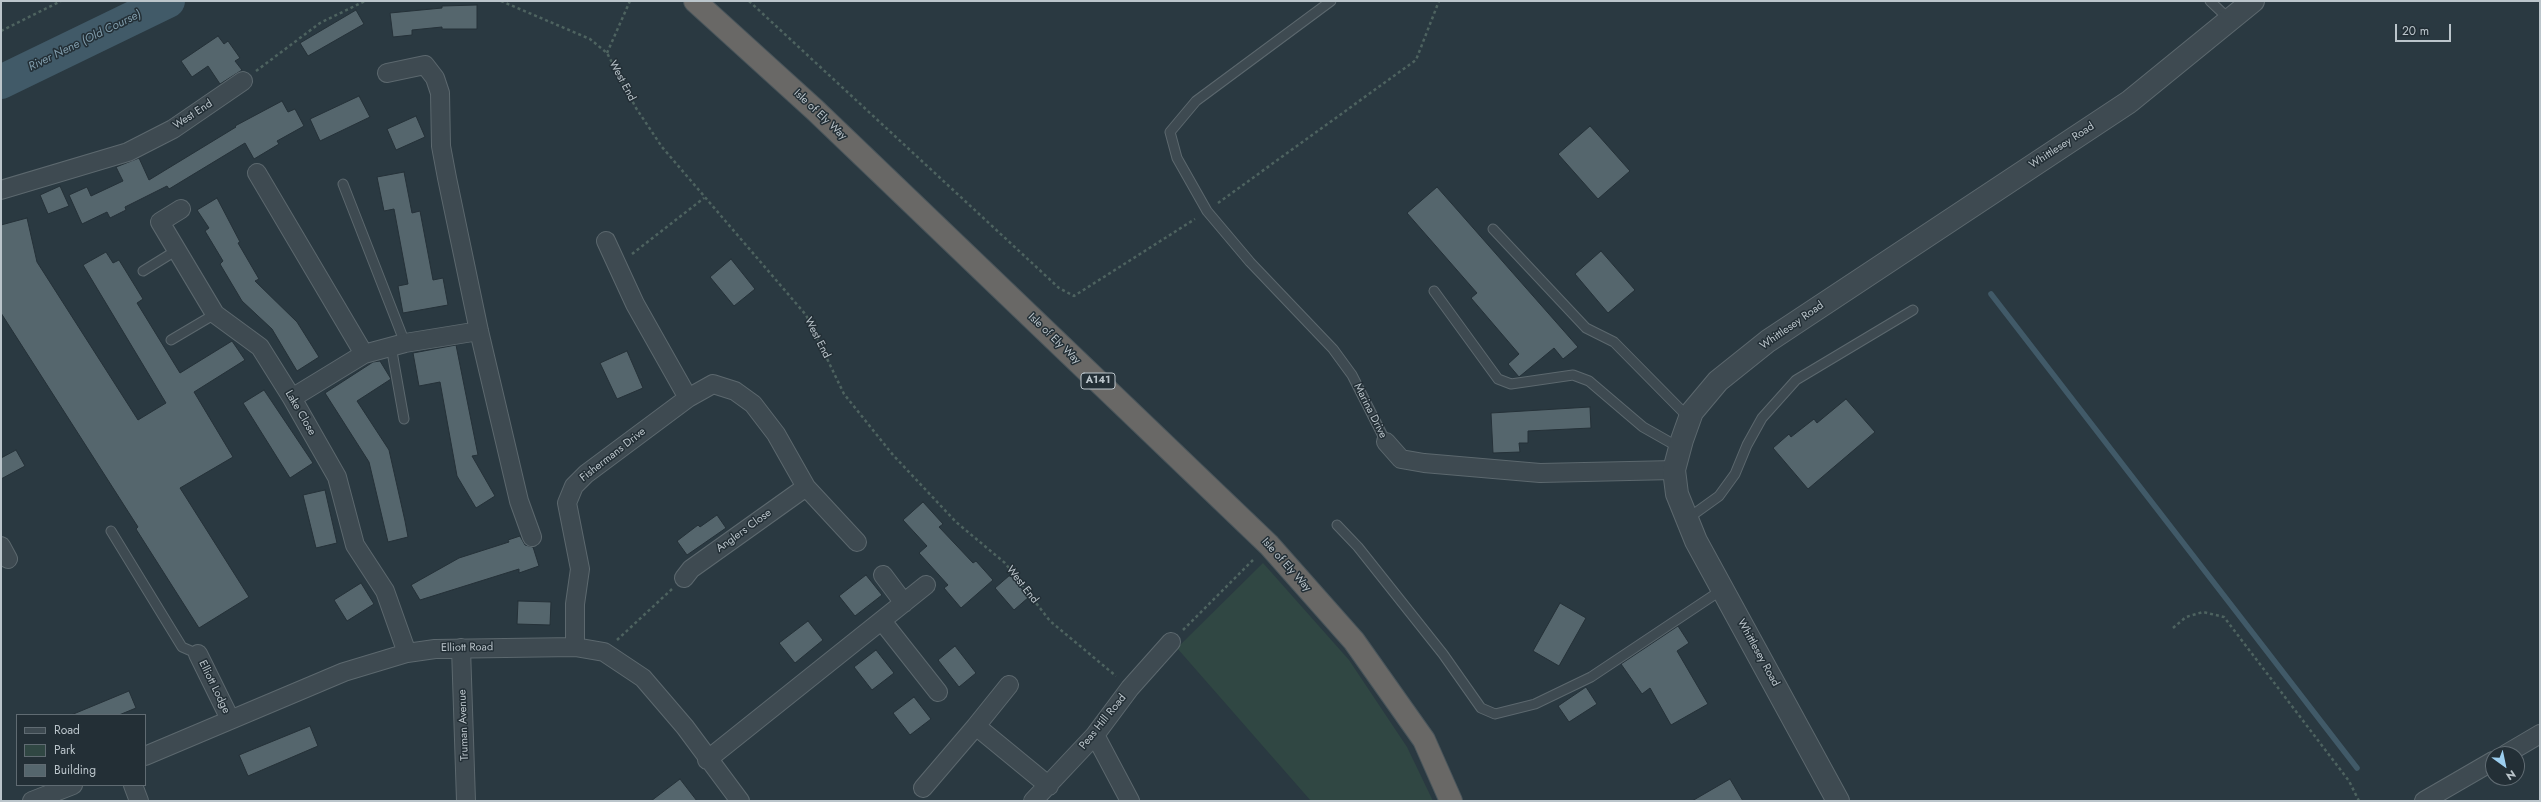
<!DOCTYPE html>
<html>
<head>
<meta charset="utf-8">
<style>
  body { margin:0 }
  #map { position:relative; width:2541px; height:802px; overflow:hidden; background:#2a3941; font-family:Jost,sans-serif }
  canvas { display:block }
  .frame { position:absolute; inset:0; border:2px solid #bbc5cb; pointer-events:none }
  .legend { position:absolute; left:16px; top:714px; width:130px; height:72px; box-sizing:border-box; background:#232f36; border:1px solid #606b72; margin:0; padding:5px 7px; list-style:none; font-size:12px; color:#bbc5cb }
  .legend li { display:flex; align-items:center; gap:8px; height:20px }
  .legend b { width:20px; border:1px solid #606b72 }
  .north { position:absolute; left:2485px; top:746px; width:40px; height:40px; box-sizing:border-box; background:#232f36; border:1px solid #606b72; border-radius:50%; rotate:147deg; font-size:11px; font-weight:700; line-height:16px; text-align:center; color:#bbc5cb }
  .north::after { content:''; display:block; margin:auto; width:14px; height:18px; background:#9cceef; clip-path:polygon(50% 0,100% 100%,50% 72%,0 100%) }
  .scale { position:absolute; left:2395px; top:24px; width:56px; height:18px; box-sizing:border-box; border:2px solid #bbc5cb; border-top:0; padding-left:5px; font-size:12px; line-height:14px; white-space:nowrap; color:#bbc5cb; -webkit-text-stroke:3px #232f36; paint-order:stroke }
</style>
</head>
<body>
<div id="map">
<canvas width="2541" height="802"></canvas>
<div class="frame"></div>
<ul class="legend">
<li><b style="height:5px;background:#3e4a51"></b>Road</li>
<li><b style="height:11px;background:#304743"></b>Park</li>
<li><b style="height:11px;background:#55666d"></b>Building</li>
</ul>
<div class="north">N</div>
<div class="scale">20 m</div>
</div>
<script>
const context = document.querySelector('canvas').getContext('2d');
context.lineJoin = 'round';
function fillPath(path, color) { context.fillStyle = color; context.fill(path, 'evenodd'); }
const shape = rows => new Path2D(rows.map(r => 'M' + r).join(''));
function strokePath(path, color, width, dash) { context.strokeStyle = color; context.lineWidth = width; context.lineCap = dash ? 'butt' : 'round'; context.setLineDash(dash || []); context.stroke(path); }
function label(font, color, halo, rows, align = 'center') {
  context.font = font + ' Jost,sans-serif'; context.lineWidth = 3; context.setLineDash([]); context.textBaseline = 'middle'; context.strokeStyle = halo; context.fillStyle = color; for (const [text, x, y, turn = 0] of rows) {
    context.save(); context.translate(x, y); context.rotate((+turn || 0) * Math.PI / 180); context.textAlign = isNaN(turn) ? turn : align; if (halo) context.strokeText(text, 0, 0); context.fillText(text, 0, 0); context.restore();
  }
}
const green = shape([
  [1263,563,1349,660,1407,747,1433,801,1311,801,1177,648]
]);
const stream = shape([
  [1991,294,2357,768]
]);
const river = shape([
  [1,82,168,1]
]);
const building = shape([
  [477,5,477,29,442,29,442,27,412,30,412,35,393,37,390,13,442,8,442,6,477,5],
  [356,10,364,24,308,56,300,43,356,10],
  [218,36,224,44,228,41,240,58,235,61,242,70,220,84,208,66,192,77,181,61,218,36],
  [359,96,370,117,320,141,310,119,359,96],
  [282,101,288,112,295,109,304,126,277,141,279,144,254,159,245,143,169,189,167,186,125,207,126,210,110,218,107,212,82,224,69,195,87,187,91,196,123,181,116,167,139,158,149,180,236,127,235,126,282,101],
  [416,116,425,137,396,150,387,129,416,116],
  [1590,126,1630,171,1598,199,1558,154,1590,126],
  [404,172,412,213,420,211,433,280,443,278,448,305,403,313,398,286,408,284,394,209,384,211,377,177,404,172],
  [60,186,69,206,48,214,40,195,60,186],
  [1437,187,1578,347,1563,359,1554,348,1519,377,1508,364,1519,354,1471,298,1477,293,1407,213,1437,187],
  [217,198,240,242,238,243,259,279,255,281,297,322,319,357,297,371,272,329,242,301,220,264,223,261,205,231,209,228,197,210,217,198],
  [27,218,37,262,138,420,166,403,83,265,106,252,113,263,119,260,143,299,137,303,180,373,232,341,245,360,194,392,233,457,180,488,249,597,199,628,136,529,138,527,1,313,1,225,27,218],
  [1601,251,1635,290,1608,313,1575,274,1601,251],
  [731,259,755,289,734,306,710,277,731,259],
  [456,345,478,455,472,456,495,496,476,508,457,476,440,382,419,386,413,353,456,345],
  [627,351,643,388,617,399,600,363,627,351],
  [380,361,391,379,357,401,389,450,405,521,408,537,388,542,369,462,325,393,373,362,380,361],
  [264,390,313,463,290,478,243,403,264,390],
  [1846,399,1875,432,1808,489,1773,448,1789,434,1791,437,1814,419,1817,423,1846,399],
  [1590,407,1591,428,1528,431,1528,443,1519,443,1520,452,1493,453,1491,413,1590,407],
  [16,450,25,466,1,479,1,458,16,450],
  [325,490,337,543,316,548,303,495,325,490],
  [923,502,943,524,939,527,973,563,976,561,993,580,961,608,944,588,948,585,919,553,927,546,903,520,923,502],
  [717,515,726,528,687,555,677,541,698,525,700,527,717,515],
  [520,536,525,545,533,547,539,566,519,573,519,569,420,600,411,585,459,558,509,542,508,540,520,536],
  [866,575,882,595,855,616,839,596,866,575],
  [1010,575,1029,597,1014,610,995,588,1010,575],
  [361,583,374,604,347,621,334,600,361,583],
  [518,601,551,602,550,625,517,624,518,601],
  [1560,603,1586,618,1559,666,1533,651,1560,603],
  [808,621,823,640,795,663,779,643,808,621],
  [1678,626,1689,643,1677,651,1708,704,1671,725,1650,688,1642,694,1621,664,1678,626],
  [955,646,976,673,959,687,938,660,955,646],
  [876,650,894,673,872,690,854,667,876,650],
  [1586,687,1597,704,1569,722,1558,706,1586,687],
  [129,691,136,708,119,715,71,715,129,691],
  [914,697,931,719,910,735,893,713,914,697],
  [310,726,318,746,248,776,239,755,310,726],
  [680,779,697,801,651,801,680,779],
  [1730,779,1743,801,1692,801,1730,779]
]);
const path = shape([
  [501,1,590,39,607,53,636,108,662,147,806,315,844,394,893,455,956,522,1005,563,1050,621,1116,676],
  [749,1,1059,288,1074,296,1195,219],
  [1,31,61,1],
  [607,53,630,1],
  [256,71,320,23,365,1],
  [1218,203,1416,60,1439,1],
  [632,254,704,198],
  [2173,628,2186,617,2203,612,2224,617,2349,781,2359,801],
  [1183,630,1254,559],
  [617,640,672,589]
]);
const service = shape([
  [1331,1,1196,101,1170,132,1177,158,1207,211,1250,262,1333,349,1352,375,1386,442],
  [2210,1,2230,20],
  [343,184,405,343],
  [1493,229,1586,328,1614,342,1689,418],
  [143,271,177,250],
  [1434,291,1498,379,1511,384,1573,375,1589,381,1643,427,1680,448],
  [171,340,215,314],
  [391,346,404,419],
  [1687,519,1719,496,1735,474,1747,445,1762,418,1796,380,1913,310],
  [1337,525,1358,547,1443,654,1481,708,1495,714,1535,704,1591,677,1723,589],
  [111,531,182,647,198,654]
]);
const minor = shape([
  [387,73,425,65,435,78,440,93,441,146,447,178,479,331,519,501,532,537],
  [257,173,364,354],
  [1,190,128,152,173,129,243,81],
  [181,209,160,222,215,314,260,347,292,398,337,477,355,545,385,591,407,653],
  [292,398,364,354,405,343,479,331],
  [688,398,713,384,735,391,753,404,776,434,806,487,857,542],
  [1386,442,1401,459,1424,463,1540,473,1674,470],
  [1,546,8,559],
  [883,575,904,603],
  [684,578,691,569,806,487],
  [882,621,938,692],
  [575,647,575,604,580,569,567,503,574,486,586,474,688,398,635,304,606,241],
  [461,648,466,801],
  [198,654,230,719],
  [976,726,1009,685],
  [1095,735,1130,801],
  [2506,754,2540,734],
  [145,756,344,672,407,653,435,649,575,647,604,652,643,678,685,727,740,801],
  [707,760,926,585],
  [133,785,139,801],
  [923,788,976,726,1049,786],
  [32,801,73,785],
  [1033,801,1095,735,1130,688,1171,642],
  [2424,801,2493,761]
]);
const tertiary = shape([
  [1838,801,1696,541,1677,494,1674,470,1682,440,1692,412,1718,381,1768,341,2129,102,2253,1]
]);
const trunk = shape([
  [695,1,815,110,1269,545,1354,641,1424,740,1451,801]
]);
const shields = [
  [1098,381,34]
];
const shieldNames = [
  ["A141",1098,381]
];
const streetNames = [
  ["West End",622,81,62],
  ["West End",193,115,-33],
  ["Isle of Ely Way",820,115,43],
  ["Whittlesey Road",2062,146,-33],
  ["Whittlesey Road",1792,326,-35],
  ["West End",817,338,63],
  ["Isle of Ely Way",1054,339,44],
  ["Marina Drive",1370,411,63],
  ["Lake Close",300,413,60],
  ["Fishermans Drive",613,455,-38],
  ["Anglers Close",744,531,-36],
  ["Isle of Ely Way",1286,565,48],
  ["West End",1022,585,52],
  ["Elliott Road",467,648,-1],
  ["Whittlesey Road",1758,653,61],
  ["Elliott Lodge",214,687,64],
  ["Peas Hill Road",1103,722,-51],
  ["Truman Avenue",464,725,-92]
];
const waterNames = [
  ["River Nene (Old Course)",85,41,-26]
];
fillPath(green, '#304743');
strokePath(stream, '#415a68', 5.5);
strokePath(river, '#415a68', 34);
fillPath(building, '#55666d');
strokePath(building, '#253138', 1);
strokePath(service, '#5c686e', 11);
strokePath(minor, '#5c686e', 20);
strokePath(tertiary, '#5c686e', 24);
strokePath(trunk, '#49555b', 24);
strokePath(path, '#4e6360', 2.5, [3, 3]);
strokePath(service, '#3e4a51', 9);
strokePath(minor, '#3e4a51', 18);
strokePath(tertiary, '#3e4a51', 22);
strokePath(trunk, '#696866', 22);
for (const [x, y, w] of shields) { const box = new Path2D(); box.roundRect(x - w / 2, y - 8, w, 16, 3); context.fillStyle = '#232f36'; context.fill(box); strokePath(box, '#bbc5cb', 1); }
label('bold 10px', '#bbc5cb', null, shieldNames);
label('11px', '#bbc5cb', '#232f36', streetNames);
label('italic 12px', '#7f9baa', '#232f36', waterNames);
</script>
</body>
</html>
